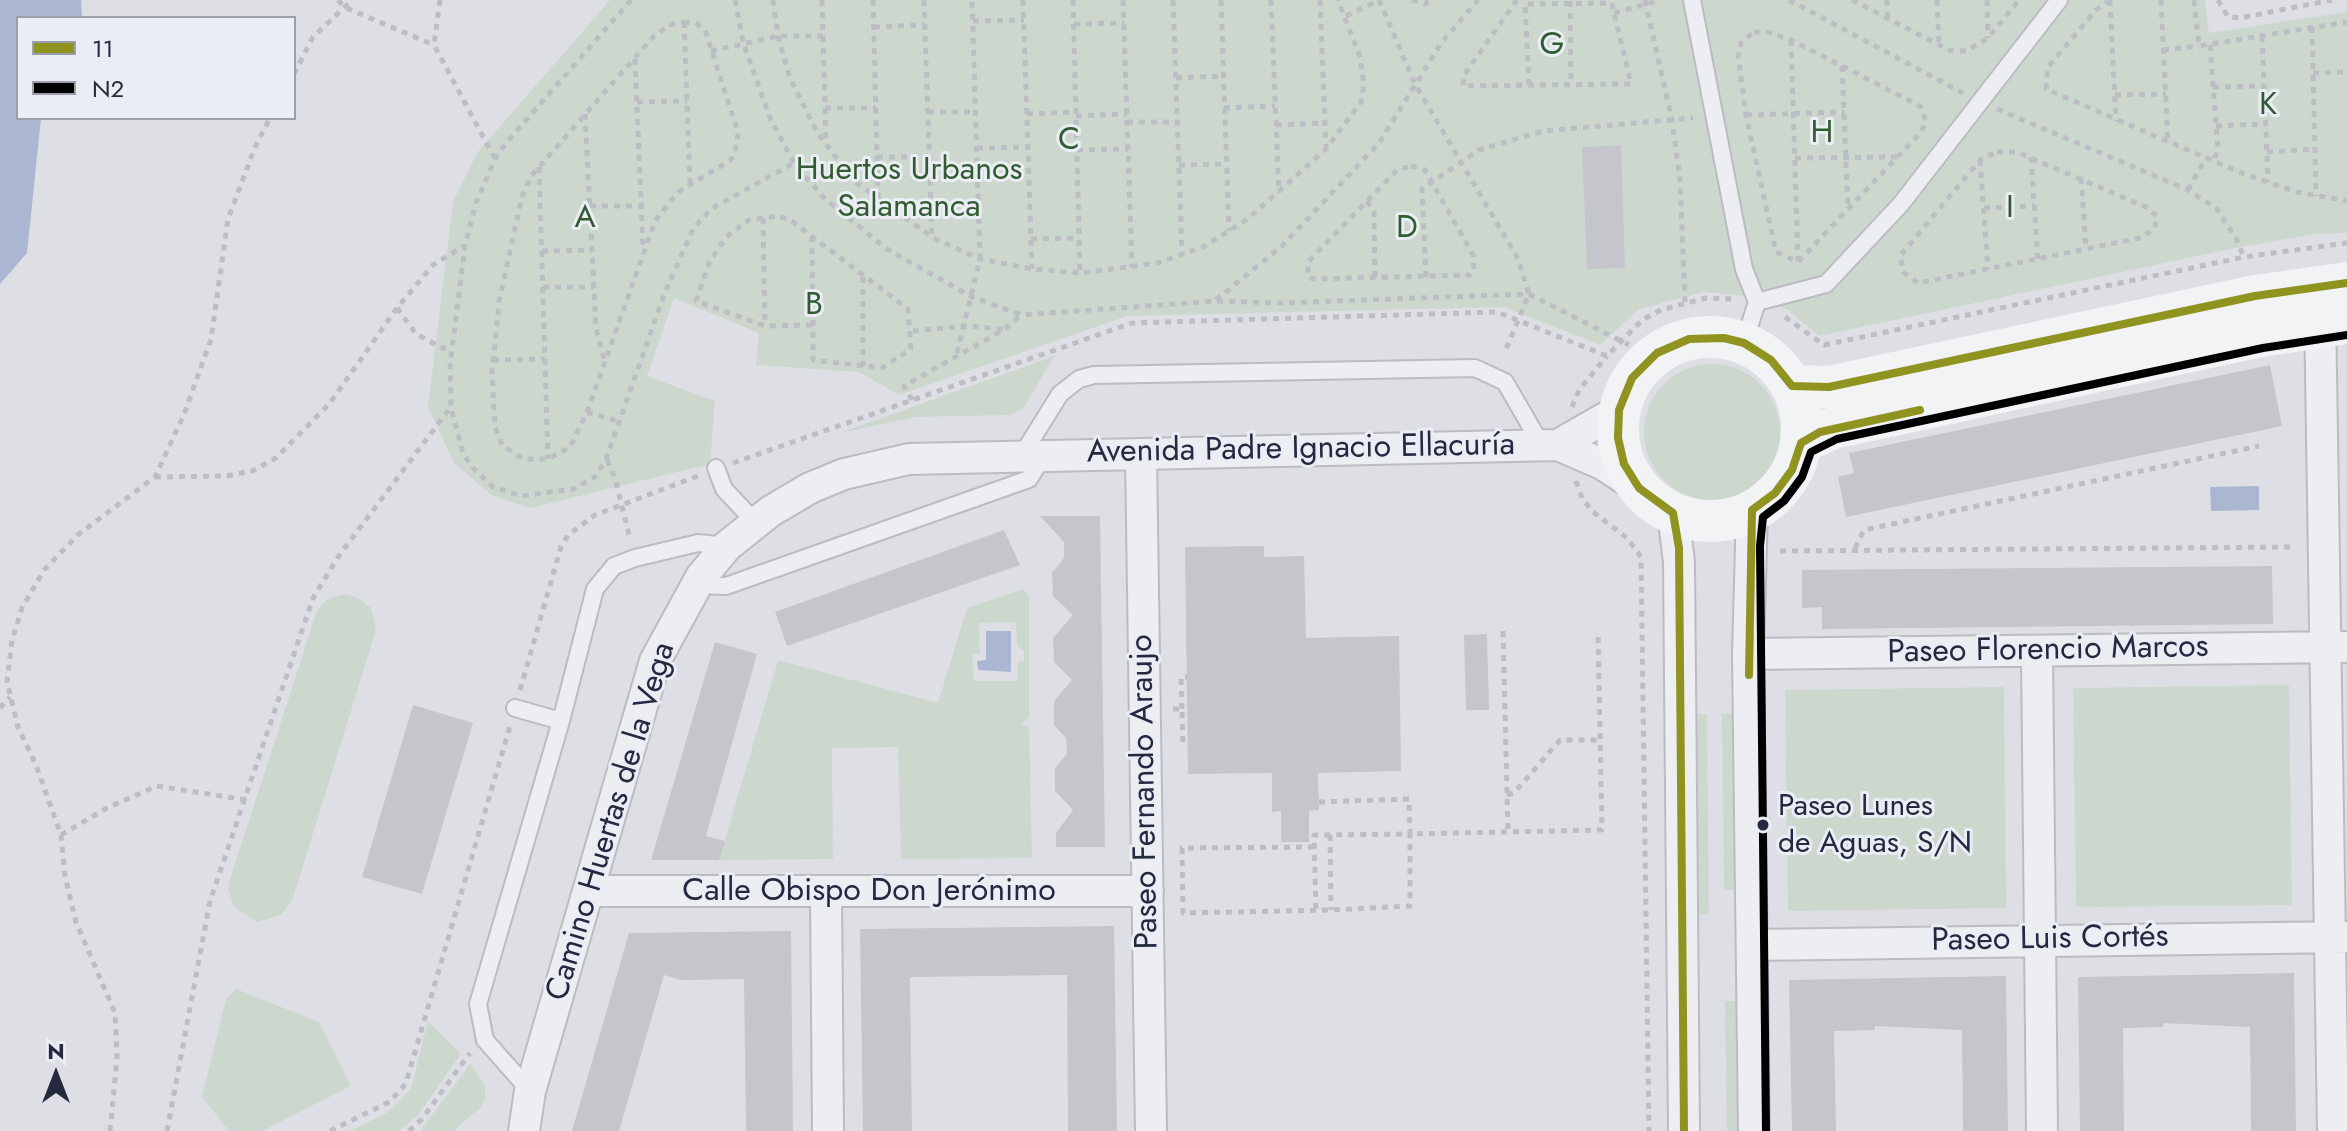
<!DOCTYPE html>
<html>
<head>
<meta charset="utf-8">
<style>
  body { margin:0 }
  #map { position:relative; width:2347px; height:1131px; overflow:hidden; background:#dedfe4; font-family:Jost,sans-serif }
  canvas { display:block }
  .legend { position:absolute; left:16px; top:16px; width:280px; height:104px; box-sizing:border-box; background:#ebedf5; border:2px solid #9b9fac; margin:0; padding:10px 14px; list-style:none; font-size:24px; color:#24293f }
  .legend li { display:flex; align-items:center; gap:16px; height:40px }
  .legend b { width:40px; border:2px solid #9b9fac }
  .north { position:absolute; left:16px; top:1035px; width:80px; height:80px; -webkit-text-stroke:6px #ebedf5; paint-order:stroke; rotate:0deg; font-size:22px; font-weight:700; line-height:32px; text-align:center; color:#24293f }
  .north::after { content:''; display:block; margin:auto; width:28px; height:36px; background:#24293f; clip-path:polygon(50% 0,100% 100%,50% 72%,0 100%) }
</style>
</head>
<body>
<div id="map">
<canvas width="2347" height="1131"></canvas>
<ul class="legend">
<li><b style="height:10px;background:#909320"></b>11</li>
<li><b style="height:10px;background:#000"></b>N2</li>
</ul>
<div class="north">N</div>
</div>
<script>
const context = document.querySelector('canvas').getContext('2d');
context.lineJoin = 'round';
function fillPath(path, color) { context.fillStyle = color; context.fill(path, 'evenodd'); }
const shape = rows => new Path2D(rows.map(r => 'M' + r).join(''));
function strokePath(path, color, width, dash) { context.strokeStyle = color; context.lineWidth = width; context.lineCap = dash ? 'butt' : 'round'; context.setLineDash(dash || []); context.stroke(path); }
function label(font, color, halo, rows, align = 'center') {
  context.font = font + ' Jost,sans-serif'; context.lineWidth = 6; context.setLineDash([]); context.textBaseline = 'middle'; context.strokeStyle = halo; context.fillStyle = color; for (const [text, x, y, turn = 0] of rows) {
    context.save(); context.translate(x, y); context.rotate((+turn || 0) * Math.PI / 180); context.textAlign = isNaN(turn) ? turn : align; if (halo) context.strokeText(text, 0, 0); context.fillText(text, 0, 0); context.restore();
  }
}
const green = shape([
  [610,0,2205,0,2209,33,2347,12,2347,233,2315,234,2235,248,1819,336,1788,310,1758,297,1704,292,1639,309,1600,345,1504,307,1127,316,899,395,859,372,756,365,759,333,674,298,647,376,715,401,710,464,530,508,493,496,454,463,428,407,453,202,477,153],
  [1054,356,1024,408,1011,415,915,417,840,433],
  '1644 432a68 68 0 1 1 136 0a68 68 0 1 1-136 0Z',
  [1023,589,1029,596,1029,717,1021,724,1029,727,1032,858,901,859,898,747,832,748,833,859,719,860,778,660,938,703,967,608],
  [1016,622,1017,646,1024,651,1024,661,1018,662,1018,681,974,681,972,654,980,654,979,623],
  [345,594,356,597,371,608,376,630,293,898,281,915,257,922,234,907,228,889,230,879,317,611,327,599],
  [2289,685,2292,905,2076,907,2073,688],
  [2004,687,2006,908,1788,911,1785,690],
  [1735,713,1737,890,1724,890,1722,714],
  [1695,714,1707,714,1709,914,1697,914],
  [236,989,319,1022,351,1086,262,1131,229,1131,202,1097,226,999],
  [1725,1001,1739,1001,1740,1131,1727,1131],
  [428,1021,461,1054,418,1115,399,1131,350,1131,388,1112,411,1089],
  [470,1064,485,1085,485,1100,480,1108,453,1131,420,1131]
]);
const water = shape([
  [0,0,81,0,82,18,18,18,18,118,41,118,27,253,0,284],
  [2259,486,2259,510,2211,511,2210,487],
  [986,631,1011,631,1011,672,978,670,977,661,986,660]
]);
const building = shape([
  [1621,145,1625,268,1587,269,1582,147],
  [2270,365,2282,426,1846,517,1838,477,1854,473,1849,453],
  [1040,516,1100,516,1105,847,1056,847,1056,833,1073,810,1055,791,1055,768,1067,754,1066,738,1054,725,1054,701,1072,680,1054,662,1053,638,1073,615,1053,596,1052,573,1064,558,1064,542],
  [1004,530,1020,565,787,646,775,612],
  [1264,546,1264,557,1304,556,1306,638,1399,636,1401,771,1318,773,1319,810,1309,811,1309,842,1281,842,1281,811,1272,812,1272,773,1188,774,1185,547],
  [2272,566,2273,624,1822,629,1822,607,1802,608,1802,570],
  [1487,634,1489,710,1466,710,1464,635],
  [715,642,757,654,706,836,725,841,719,860,651,860],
  [413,705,473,723,422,894,362,877],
  [1114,926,1117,1131,1068,1131,1067,975,910,977,912,1131,863,1131,860,929],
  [791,931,793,1131,746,1131,744,979,681,980,664,975,619,1131,572,1131,629,933],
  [2294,973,2296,1131,2251,1131,2250,1027,2163,1023,2163,1027,2123,1028,2124,1131,2080,1131,2078,977],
  [2006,976,2008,1131,1963,1131,1962,1030,1875,1026,1875,1030,1834,1031,1836,1131,1792,1131,1789,980]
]);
const path = shape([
  [338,0,344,7,434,45],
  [440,0,434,45,495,159],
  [631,0,507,142,495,159,476,203,465,246,450,365,451,408,463,453,473,468,493,487,522,496,573,489,595,477,606,459,665,292,693,229,711,209,794,163],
  [735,0,743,42,770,118,794,163,825,199,887,249,972,297,1022,315,1215,301,1280,303,1529,294,1629,345],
  [773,0,778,36,790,78,817,132,853,180,932,237,980,259,1032,269,1080,273,1158,263,1205,246,1249,218,1326,149,1361,102,1364,85,1360,57,1338,0],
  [822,0,826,143],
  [873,0,878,198],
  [924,0,932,237],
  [1023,0,1032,269],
  [1073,0,1080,273],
  [1123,0,1132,267],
  [1173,0,1182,255],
  [1221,0,1229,231],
  [1271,0,1279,193],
  [1320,0,1326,149],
  [1379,0,1415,84,1518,259,1529,294,1506,349],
  [1412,0,1425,4,1430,0],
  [1517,0,1464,75,1463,86,1631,84,1611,0],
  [1645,0,1672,120,1680,180,1685,302],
  [1789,0,1963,93],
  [1852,0,1949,50,1966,51,1988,38,2019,0],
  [1887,0,1888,19],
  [1937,0,1939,46],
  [1987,0,1988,38],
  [2110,0,2096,10,2048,67,2046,89,2241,173,2297,192,2347,201],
  [2110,0,2116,121],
  [2161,0,2168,143],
  [2194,0,2199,46,2347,22],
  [2218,0,2228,17,2240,18,2332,0],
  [1570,1,1571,84],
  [1614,13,1661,0],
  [1346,16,1379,0],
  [973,21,1024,20],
  [684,22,696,23,705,30,738,132,737,145,731,160,678,192,655,221,587,412,570,447,548,459,523,459,502,445,495,427,492,373,499,302,522,196,532,175,654,36,669,25,684,22],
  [684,22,690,183],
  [1074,24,1124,23],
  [874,27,925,25],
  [2312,27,2316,196],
  [1754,32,1767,32,1791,40,1920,106,1926,121,1922,131,1798,262,1776,252,1746,115,1738,56,1741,43,1754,32],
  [2262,36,2268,182],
  [1791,40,1798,261],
  [2210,45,2218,149,2213,162],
  [2163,50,2199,46],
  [711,51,778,36,823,36],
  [635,59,643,249],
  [1842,66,1848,208],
  [2313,73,2347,72],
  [294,74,313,37,352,0],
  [1176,78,1223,76],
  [1529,85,1525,4,1612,3],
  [2213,87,2264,86],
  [2115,95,2166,94],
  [637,102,687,101],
  [825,108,876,108],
  [1224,108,1275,106],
  [1997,109,2188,190,2217,209,2237,240,2244,258],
  [928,112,976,112],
  [585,114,596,329,604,359],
  [1027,114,1076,112],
  [1746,115,1844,112],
  [1076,116,1127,114],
  [1127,122,1177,122],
  [1276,125,1325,123],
  [2216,126,2266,124],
  [977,148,1028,147],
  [1077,150,1128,149],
  [1997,152,2017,152,2146,207,2157,216,2155,228,2140,238,1918,283,1904,273,1900,256,1980,160,1997,152],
  [2267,152,2315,149],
  [877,157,929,157],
  [2031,157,2038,259],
  [1795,158,1897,157],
  [1980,160,1988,269],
  [1179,165,1227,164],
  [1411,166,1425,170,1473,255,1474,270,1470,275,1313,279,1308,276,1308,262,1397,170,1411,166],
  [539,167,548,459],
  [2081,178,2086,249],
  [2188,190,2206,158],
  [1367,201,1374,212,1375,278],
  [590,206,641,206],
  [1984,208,2034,206],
  [763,218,765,326],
  [812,236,813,325,813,360,882,368,911,349,908,309,793,222,779,216,749,220,726,237,709,263,696,301,765,326,813,325],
  [1031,239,1079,238],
  [542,251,592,250],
  [863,277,863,366],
  [1426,277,1422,189,1479,150,1543,131,1693,118],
  [543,287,594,287],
  [1216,300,1283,245,1379,143,1442,42,1478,0],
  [397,308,416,334,442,348,452,348],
  [1785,317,1824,345,2244,257,2347,243],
  [913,331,965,326,1003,329],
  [957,353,980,259,972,0],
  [493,360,545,359],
  [912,400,904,386,1005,329,1021,315],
  [1572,407,1579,390,1607,356],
  [587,412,620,422],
  [607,460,615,478,630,539],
  [733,463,1132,323,1497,312,1607,356,1642,320,1661,310,1706,298,1735,299],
  [155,477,227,476,252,471,276,458,330,403,397,308,433,265,464,246],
  [1576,481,1582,498,1593,512,1627,538,1641,557,1649,1131],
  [1855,548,1864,530,2259,446],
  [1780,551,2294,547],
  [1503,631,1508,831],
  [520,690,561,547,568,535,595,515,698,476],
  [0,708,10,697],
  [1173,709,1182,709,1183,748],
  [1182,709,1181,677,1187,677],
  [1507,795,1514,793,1560,740,1600,740],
  [1319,802,1409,799,1410,834,1602,830,1598,632],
  [61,835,107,808,157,786,247,800],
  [1330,835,1331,910],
  [1314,847,1182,848,1183,913,1331,910,1410,906,1410,834,1314,835,1316,910],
  [110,1131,117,1058,115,1013,76,922,65,876,61,835,36,765,18,727,7,682,12,640,22,608,44,570,79,534,155,477,185,412,211,339,228,219,255,147,270,118],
  [167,1131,210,901,313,598,338,557,450,408],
  [330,1131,391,1101,406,1083,510,726],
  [409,1131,422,1119,470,1053]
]);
const lane = shape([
  [1692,0,1744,269,1757,302,1744,343],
  [1757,302,1826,284,1901,204,2059,0],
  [1022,455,1060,394,1079,379,1094,375,1475,368,1505,382,1542,446],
  [716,468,724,489,755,522],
  [696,585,726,586,1029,479,1044,455],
  [515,708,561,721],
  [530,1091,485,1040,478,1004,561,721,595,589,614,566,635,558,698,543,727,546]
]);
const street = shape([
  [2320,309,2333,1131],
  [1558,445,1602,464,1639,488],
  [1141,454,1151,1131],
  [1752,510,1748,654,1754,1131],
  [1673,513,1679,562,1684,1131],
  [2037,651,2042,1131],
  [1748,654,2346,647],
  [591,891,1148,891],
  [826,893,828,1131],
  [1753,945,2347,937],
  [524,1131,530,1091,655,661,701,577,727,546,771,511,810,488,844,474,909,459,1558,445,1619,410]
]);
const secondary = shape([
  '1618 429a92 92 0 1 1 184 0a92 92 0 1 1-184 0Z',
  [1792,386,1829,387,2255,296,2347,283],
  [1801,443,1833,428,2261,336,2347,323]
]);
const bus1 = shape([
  [1749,675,1752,510,1775,493,1792,470,1801,443,1820,432,1920,410],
  [1684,1131,1679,548,1673,513,1639,488,1624,464,1618,438,1619,410,1632,378,1657,353,1689,339,1724,338,1744,343,1771,360,1792,386,1829,387,2255,296,2347,283]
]);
const bus2 = shape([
  [1766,1131,1760,546,1763,517,1784,501,1802,477,1811,452,1837,439,2263,348,2347,335]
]);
const markers = [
  [1763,825,7,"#24293f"]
];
const busNames = [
  ["Paseo Lunes",1778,808],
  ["de Aguas, S/N",1778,845]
];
const parkNames = [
  ["G",1552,46],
  ["K",2268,106],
  ["H",1822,134],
  ["C",1069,141],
  ["Huertos Urbanos",909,171],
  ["Salamanca",909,208],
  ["I",2010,209],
  ["A",585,219],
  ["D",1407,229],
  ["B",814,306]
];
const streetNames = [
  ["Avenida Padre Ignacio Ellacuría",1301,450,-1],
  ["Paseo Florencio Marcos",2048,651,-1],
  ["Paseo Fernando Araujo",1146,792,-91],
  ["Camino Huertas de la Vega",612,822,-73],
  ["Calle Obispo Don Jerónimo",869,892],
  ["Paseo Luis Cortés",2050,940,-1]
];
fillPath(green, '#ccd8ce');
fillPath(water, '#aab6d2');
fillPath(building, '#c5c6cc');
strokePath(lane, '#bbbcc2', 20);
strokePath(street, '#bbbcc2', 34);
strokePath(path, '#bdbec4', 5, [6, 6]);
strokePath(lane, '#edeef1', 16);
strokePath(street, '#edeef1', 30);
strokePath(secondary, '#f2f3f5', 42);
strokePath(bus1, '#909320', 8);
strokePath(bus2, '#000', 8);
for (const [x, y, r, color] of markers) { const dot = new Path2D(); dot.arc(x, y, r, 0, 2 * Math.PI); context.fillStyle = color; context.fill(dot); strokePath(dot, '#ebedf5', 3); }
label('30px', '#24293f', '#ebedf5', busNames, 'left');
label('32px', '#315b30', '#ebedf5', parkNames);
label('32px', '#24293f', '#ebedf5', streetNames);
</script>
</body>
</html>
